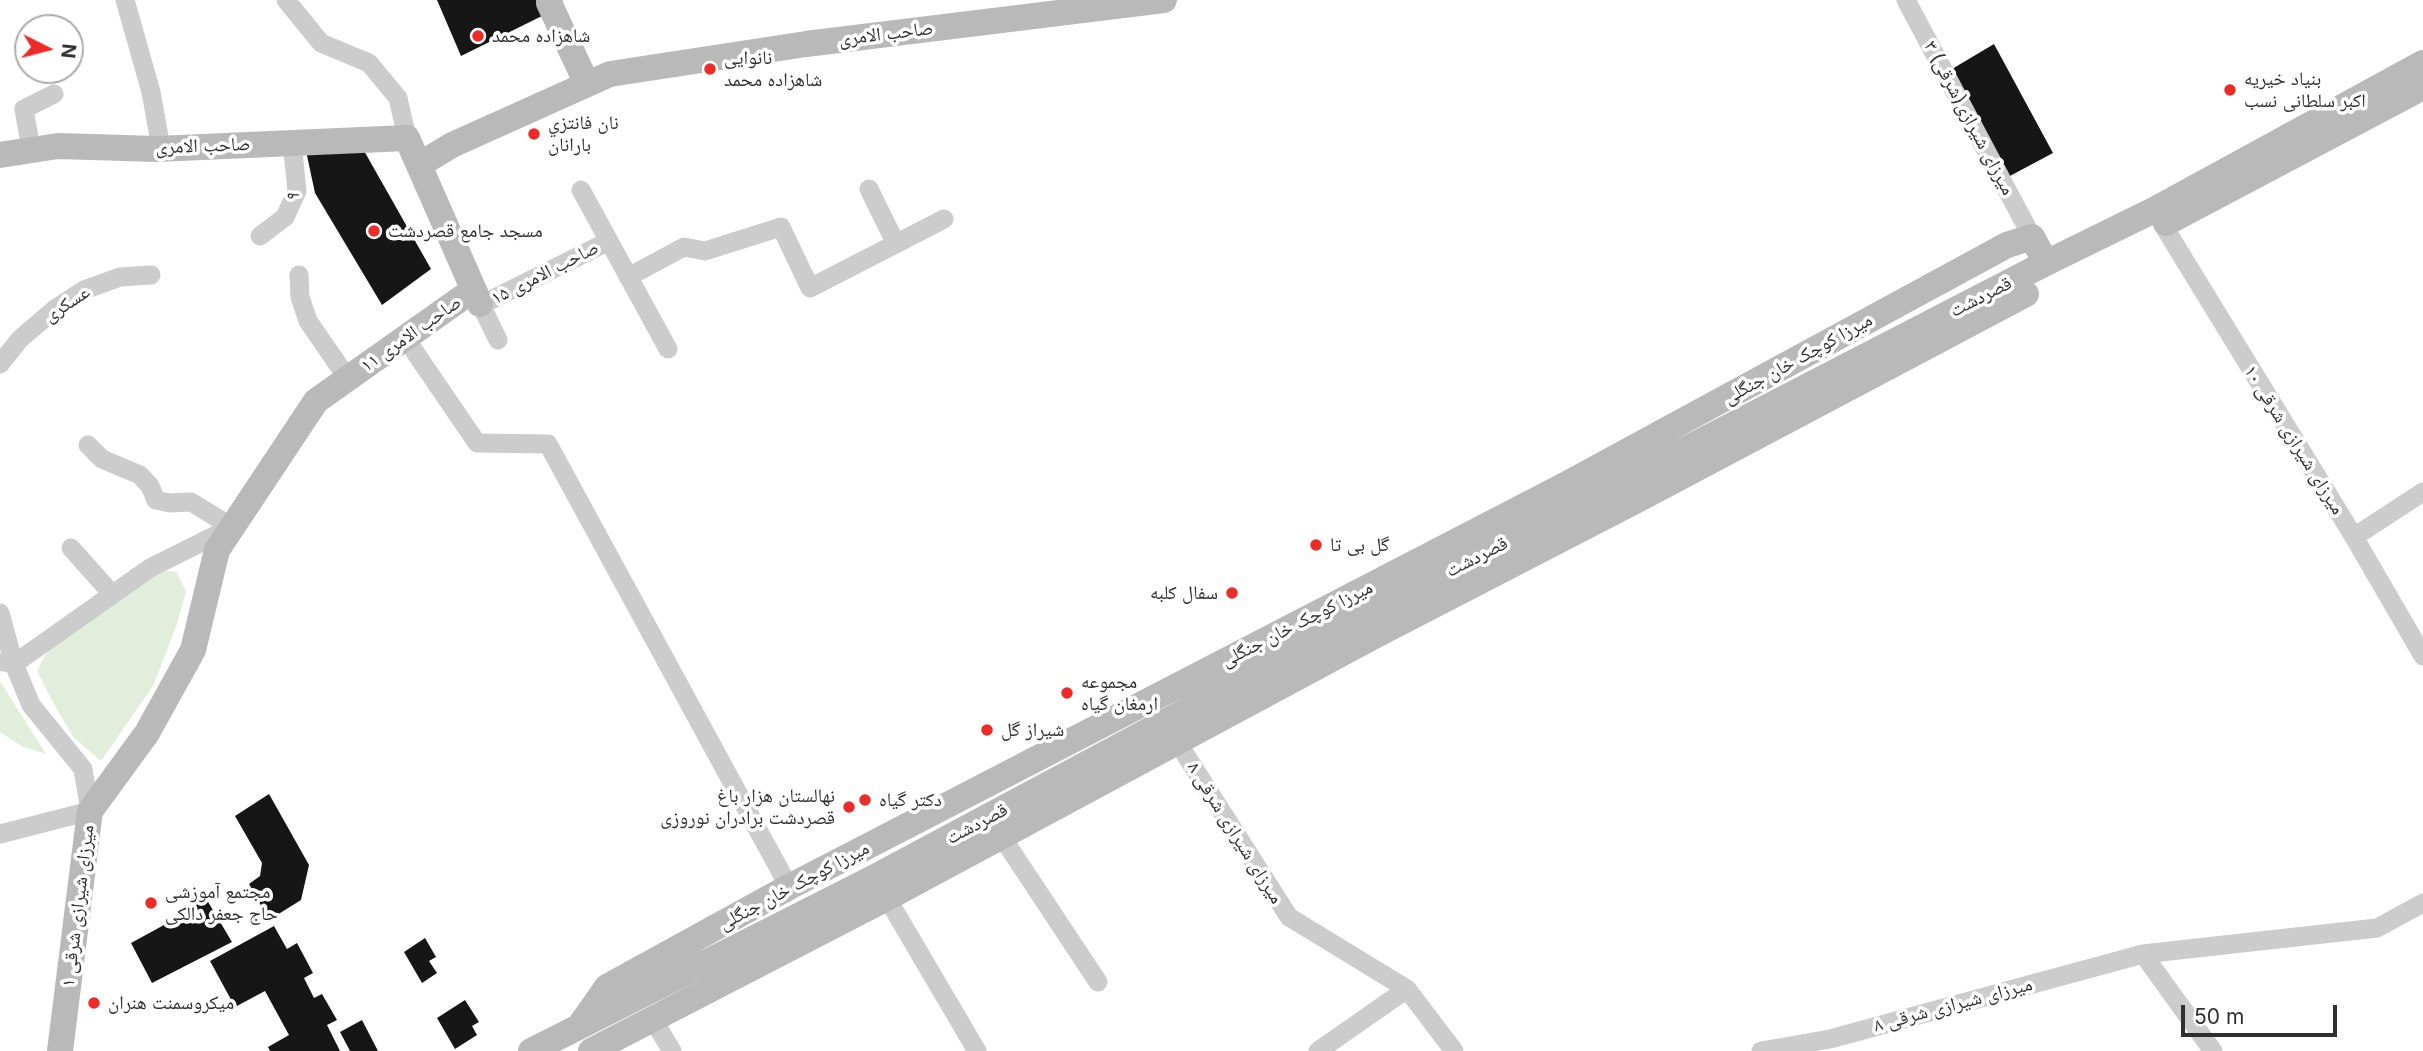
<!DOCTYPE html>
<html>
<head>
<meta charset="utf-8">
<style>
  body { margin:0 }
  #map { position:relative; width:2423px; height:1051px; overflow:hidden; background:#fff; font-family:Inter,sans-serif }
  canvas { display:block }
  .north { position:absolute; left:14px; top:14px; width:70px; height:70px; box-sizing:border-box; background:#fff; border:2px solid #acacac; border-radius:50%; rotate:96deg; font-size:19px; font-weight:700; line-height:28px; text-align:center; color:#2f2f2f }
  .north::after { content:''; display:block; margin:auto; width:24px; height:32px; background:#ed2b29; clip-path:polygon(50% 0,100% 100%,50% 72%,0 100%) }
  .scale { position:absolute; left:2181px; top:1005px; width:156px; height:32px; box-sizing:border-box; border:4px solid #2f2f2f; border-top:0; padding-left:9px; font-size:21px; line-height:24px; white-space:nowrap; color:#2f2f2f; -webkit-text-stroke:5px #fff; paint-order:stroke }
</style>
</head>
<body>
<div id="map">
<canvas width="2423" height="1051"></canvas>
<div class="north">N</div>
<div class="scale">50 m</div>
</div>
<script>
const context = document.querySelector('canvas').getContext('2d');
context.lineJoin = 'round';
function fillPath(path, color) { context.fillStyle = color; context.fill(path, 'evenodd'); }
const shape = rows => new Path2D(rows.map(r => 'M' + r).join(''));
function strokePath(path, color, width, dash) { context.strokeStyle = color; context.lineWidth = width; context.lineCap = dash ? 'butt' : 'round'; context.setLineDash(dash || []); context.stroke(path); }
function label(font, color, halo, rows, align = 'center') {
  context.font = font + ' Inter,"Noto Naskh Arabic",sans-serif'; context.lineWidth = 7; context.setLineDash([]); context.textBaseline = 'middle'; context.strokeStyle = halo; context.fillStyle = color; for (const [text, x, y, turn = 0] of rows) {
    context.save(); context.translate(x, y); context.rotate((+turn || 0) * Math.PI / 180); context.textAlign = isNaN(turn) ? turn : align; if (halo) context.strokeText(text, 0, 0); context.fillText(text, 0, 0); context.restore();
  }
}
const green = shape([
  [158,570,177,572,186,592,176,627,153,686,101,761,74,738,55,706,37,671,50,647],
  [0,681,46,754,23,747,0,732]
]);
const building = shape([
  [437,0,536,0,544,15,461,56],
  [1994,44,2053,153,2008,177,1952,69],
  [363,149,431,269,382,305,315,193,306,151],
  [269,794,309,865,301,900,269,920,249,884,260,876,262,863,235,816],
  [201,890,232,942,152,983,131,943,175,919,178,922,192,913,189,909,192,899],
  [274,926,287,949,297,943,313,973,304,978,314,998,322,994,337,1020,327,1025,340,1051,270,1051,268,1047,289,1035,265,991,235,1007,210,961],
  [425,938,436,957,429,961,437,973,422,983,404,952],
  [465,1000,479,1022,472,1026,477,1035,455,1049,437,1018],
  [362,1020,378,1051,350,1051,340,1032]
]);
const street = shape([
  [125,0,151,92,161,148],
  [286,0,321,43,369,63,398,98,407,138],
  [1906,0,2032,237],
  [31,149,24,109,54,94],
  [869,189,896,244],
  [581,190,668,349],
  [2163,225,2354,537,2423,656],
  [260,236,285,217,297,191,292,142],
  [299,275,300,297,308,321,348,379],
  [628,277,684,247,705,251,781,227,810,288,944,219],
  [406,339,477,443,548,444,789,887],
  [498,340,481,305,609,241],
  [0,364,20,339,55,309,84,290,120,277,151,275],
  [88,445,102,459,140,475,150,486,156,500,170,503,191,502,232,527],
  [2354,537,2423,492],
  [71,548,112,594],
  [0,613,14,664,31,705,83,769,90,811,0,834],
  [4,662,14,664,150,568,232,527],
  [1178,743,1289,917,1407,989,1454,1051],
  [1002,837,1098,982],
  [887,898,977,1051],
  [2143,954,2213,1051],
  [652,1018,672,1051],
  [1318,1051,1407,989],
  [1761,1051,1830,1039,2143,954,2377,928,2423,903]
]);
const secondary = shape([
  [550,0,549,3,587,84],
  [0,155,58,146,157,149,407,138,480,304],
  [419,165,452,145,610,74,806,44,1164,0],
  [2166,223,2423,87],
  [581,1024,607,987,789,887,1565,485,2007,245,2032,237,2046,263],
  [60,1051,90,811,147,733,193,650,217,550,316,401,473,290],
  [531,1051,877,876,1365,615,2046,263,2156,209,2423,63],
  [591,1051,887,898,1376,635,1641,498,2026,294]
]);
const markers = [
  [478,36,7,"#ed2b29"],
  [710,69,7,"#ed2b29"],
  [2230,90,7,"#ed2b29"],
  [534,134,7,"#ed2b29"],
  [374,231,7,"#ed2b29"],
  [1316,545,7,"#ed2b29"],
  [1232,593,7,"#ed2b29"],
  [1067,693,7,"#ed2b29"],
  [987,730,7,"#ed2b29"],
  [865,800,7,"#ed2b29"],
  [849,807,7,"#ed2b29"],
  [151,903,7,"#ed2b29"],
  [94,1003,7,"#ed2b29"]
];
const streetNames = [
  ["صاحب الامری",886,34,-7],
  ["۳ میرزای شیرازی(شرقی)",1969,118,62],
  ["صاحب الامری",203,146,-2],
  ["۹",293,196,-74],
  ["۱۵ صاحب الامری",545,273,-27],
  ["قصردشت",1981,297,-27],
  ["عسکری",67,304,-33],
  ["۱۱ صاحب الامری",411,334,-35],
  ["میرزا کوچک خان جنگلی",1798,359,-29],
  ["۱۰ میرزای شیرازی شرقی",2294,440,58],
  ["قصردشت",1477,557,-27],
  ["میرزا کوچک خان جنگلی",1297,624,-27],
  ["قصردشت",977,824,-28],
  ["۸ میرزای شیرازی شرقی",1235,833,58],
  ["میرزا کوچک خان جنگلی",794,886,-28],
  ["۱ میرزای شیرازی شرقی",78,906,-83],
  ["۸ میرزای شیرازی شرقی",1953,1005,-15]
];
const poiNames = [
  ["شاهزاده محمد",492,36],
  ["نانوایی",724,58],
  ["شاهزاده محمد",724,80],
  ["بنیاد خیریه",2244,79],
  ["اکبر سلطانی نسب",2244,101],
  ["نان فانتزي",548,123],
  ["بارانان",548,145],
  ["مسجد جامع قصردشت",388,231],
  ["گل بی تا",1330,545],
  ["سفال کلبه",1218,593,"right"],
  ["مجموعه",1081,682],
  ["ارمغان گیاه",1081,704],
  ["شیراز گل",1001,730],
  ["نهالستان هزار باغ",835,796,"right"],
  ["قصردشت برادران نوروزی",835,818,"right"],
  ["دکتر گیاه",879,800],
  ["مجتمع آموزشی",165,892],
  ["حاج جعفر دالکی",165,914],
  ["میکروسمنت هنران",108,1003]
];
fillPath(green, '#e3eddc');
fillPath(building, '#161616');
strokePath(street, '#ccc', 19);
strokePath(secondary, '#b9b9b9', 26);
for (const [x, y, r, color] of markers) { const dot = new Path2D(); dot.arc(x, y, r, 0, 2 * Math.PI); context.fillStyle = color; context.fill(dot); strokePath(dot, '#fff', 2.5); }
label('19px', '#2f2f2f', '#fff', streetNames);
label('19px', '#2f2f2f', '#fff', poiNames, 'left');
</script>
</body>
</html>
